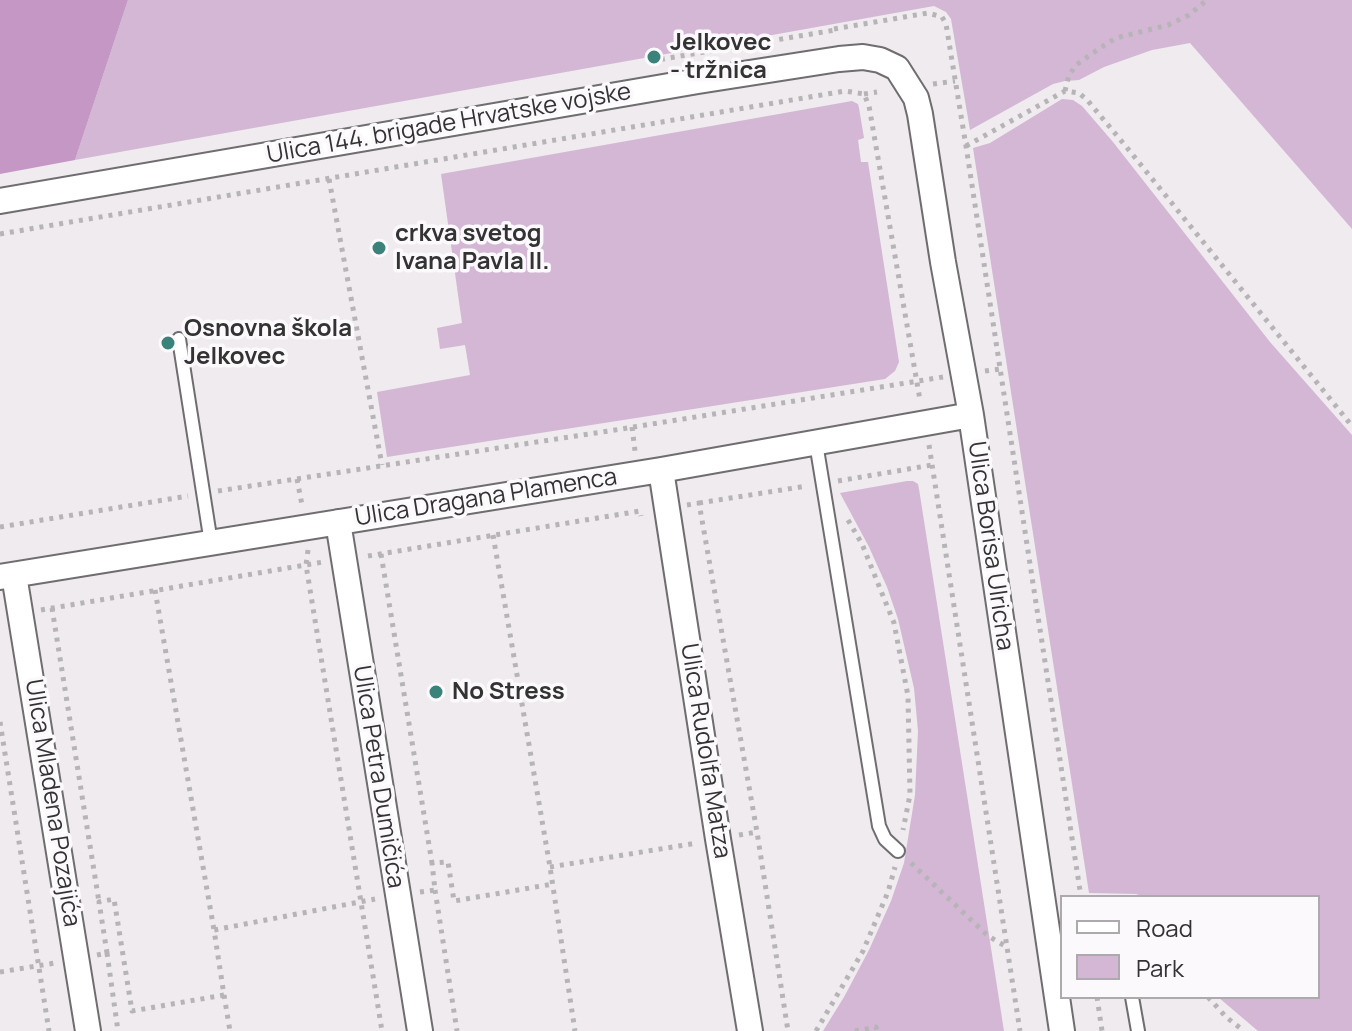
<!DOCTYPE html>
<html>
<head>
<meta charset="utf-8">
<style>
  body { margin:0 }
  #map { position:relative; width:1352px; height:1031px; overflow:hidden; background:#efebef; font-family:Manrope,sans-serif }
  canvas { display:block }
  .legend { position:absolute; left:1060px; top:895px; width:260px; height:104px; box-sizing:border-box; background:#fcf9fc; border:2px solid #acaaac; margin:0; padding:10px 14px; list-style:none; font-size:24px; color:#343334 }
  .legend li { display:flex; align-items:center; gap:16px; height:40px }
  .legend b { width:40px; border:2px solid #acaaac }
</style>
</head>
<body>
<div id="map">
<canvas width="1352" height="1031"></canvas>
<ul class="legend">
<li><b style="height:10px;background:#fff"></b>Road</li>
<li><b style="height:22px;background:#d3b7d4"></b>Park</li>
</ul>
</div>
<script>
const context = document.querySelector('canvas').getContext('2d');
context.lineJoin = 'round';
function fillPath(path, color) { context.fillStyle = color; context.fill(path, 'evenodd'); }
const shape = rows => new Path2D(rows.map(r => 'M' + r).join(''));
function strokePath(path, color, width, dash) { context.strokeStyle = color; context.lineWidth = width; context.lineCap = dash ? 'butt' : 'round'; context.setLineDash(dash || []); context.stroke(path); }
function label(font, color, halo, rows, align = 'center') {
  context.font = font + ' Manrope,sans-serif'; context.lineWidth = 7; context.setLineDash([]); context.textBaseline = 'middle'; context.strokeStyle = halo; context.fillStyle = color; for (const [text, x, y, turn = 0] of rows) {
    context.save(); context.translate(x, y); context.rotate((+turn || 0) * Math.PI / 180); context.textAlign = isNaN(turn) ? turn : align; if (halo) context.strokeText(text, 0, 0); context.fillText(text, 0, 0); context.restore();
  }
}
const green = shape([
  [128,0,1352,0,1352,229,1190,43,1152,50,1104,67,1079,80,1065,81,1053,84,970,130,951,19,946,12,934,6,75,160],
  [1062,99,1073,100,1082,106,1113,142,1270,342,1352,435,1352,1031,1258,1031,1218,997,1318,997,1318,897,1145,897,1136,894,1089,893,973,148,990,143],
  [852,101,858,104,859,108,864,138,858,140,861,162,868,162,899,362,895,371,885,379,387,457,377,392,470,375,465,345,440,349,437,328,462,323,441,174],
  [907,481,913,481,918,484,919,489,1004,1031,823,1031,844,997,869,950,891,901,904,863,915,795,918,731,914,688,898,619,887,587,869,547,840,493]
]);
const forest = shape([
  [0,0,128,0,75,160,0,174]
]);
const path = shape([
  [834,29,928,13,942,17,946,24,966,146,1081,897],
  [651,61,835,30],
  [933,84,955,81],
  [1065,91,1069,75,1076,65,1100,48,1116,38,1168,25,1189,15,1207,0],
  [864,94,877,92],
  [966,146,1065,91,1079,93,1088,101,1124,144,1352,426],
  [329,179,382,465],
  [0,234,845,91,864,94,869,106,920,400],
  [985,371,1000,369],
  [632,427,635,451],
  [929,445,1020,1031],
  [297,479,302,505],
  [838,481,932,465],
  [218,491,615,430,943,377],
  [699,503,807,486],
  [687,505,699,503,757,832,788,1031],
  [848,520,862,544,894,623,908,696,910,795,903,830],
  [0,527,188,496],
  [493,535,550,867,575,1031],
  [308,550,306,565,382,1031],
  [381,554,432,863],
  [368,556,640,511,641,516],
  [155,590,214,930],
  [52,608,99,902],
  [41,610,323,562],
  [0,722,49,1031],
  [739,835,757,832],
  [911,863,988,936,1007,947],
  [550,867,697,843],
  [435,890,457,1031],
  [420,892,435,890,432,863,448,862,454,901,553,884],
  [107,953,118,1031],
  [97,955,107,953,99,902,114,899,132,1011,224,995,214,930,375,899],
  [0,972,55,963],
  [224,995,230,1031],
  [1097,997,1102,1031],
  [1208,997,1226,1017,1244,1031],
  [816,1031,863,951,888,892,895,867],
  [855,1031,876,1027,877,1031]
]);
const lane = shape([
  [179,339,211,543],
  [816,443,879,826,885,839,898,851],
  [1132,997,1138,1031]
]);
const street = shape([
  [0,201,698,81,839,59,863,57,880,60,897,68,916,98,920,114,943,262,971,415,1062,1031],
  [661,470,718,839,750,1031],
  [338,522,420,1031],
  [14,575,88,1031],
  [0,577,661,470,971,415]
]);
const markers = [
  [654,57,8,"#3b827b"],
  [379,248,8,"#3b827b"],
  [168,343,8,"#3b827b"],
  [436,692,8,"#3b827b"]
];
const poiNames = [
  ["Jelkovec",670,43],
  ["- tržnica",670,71],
  ["crkva svetog",395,234],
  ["Ivana Pavla II.",395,262],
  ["Osnovna škola",184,329],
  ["Jelkovec",184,357],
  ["No Stress",452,692]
];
const streetNames = [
  ["Ulica 144. brigade Hrvatske vojske",449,124,-10],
  ["Ulica Dragana Plamenca",486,498,-9],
  ["Ulica Borisa Ulricha",990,546,82],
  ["Ulica Rudolfa Matza",705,751,81],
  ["Ulica Petra Dumičića",378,777,81],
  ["Ulica Mladena Pozajića",52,803,81]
];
fillPath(green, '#d3b7d4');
fillPath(forest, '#c497c5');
strokePath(lane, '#706d70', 16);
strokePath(street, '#706d70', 28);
strokePath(path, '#b7b4b7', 5, [4, 6]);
strokePath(lane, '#fff', 12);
strokePath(street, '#fff', 24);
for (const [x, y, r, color] of markers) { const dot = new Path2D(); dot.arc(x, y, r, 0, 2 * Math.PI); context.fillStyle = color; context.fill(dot); strokePath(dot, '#fcf9fc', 3); }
label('bold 24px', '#343334', '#fcf9fc', poiNames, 'left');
label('24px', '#343334', '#fcf9fc', streetNames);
</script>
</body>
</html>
